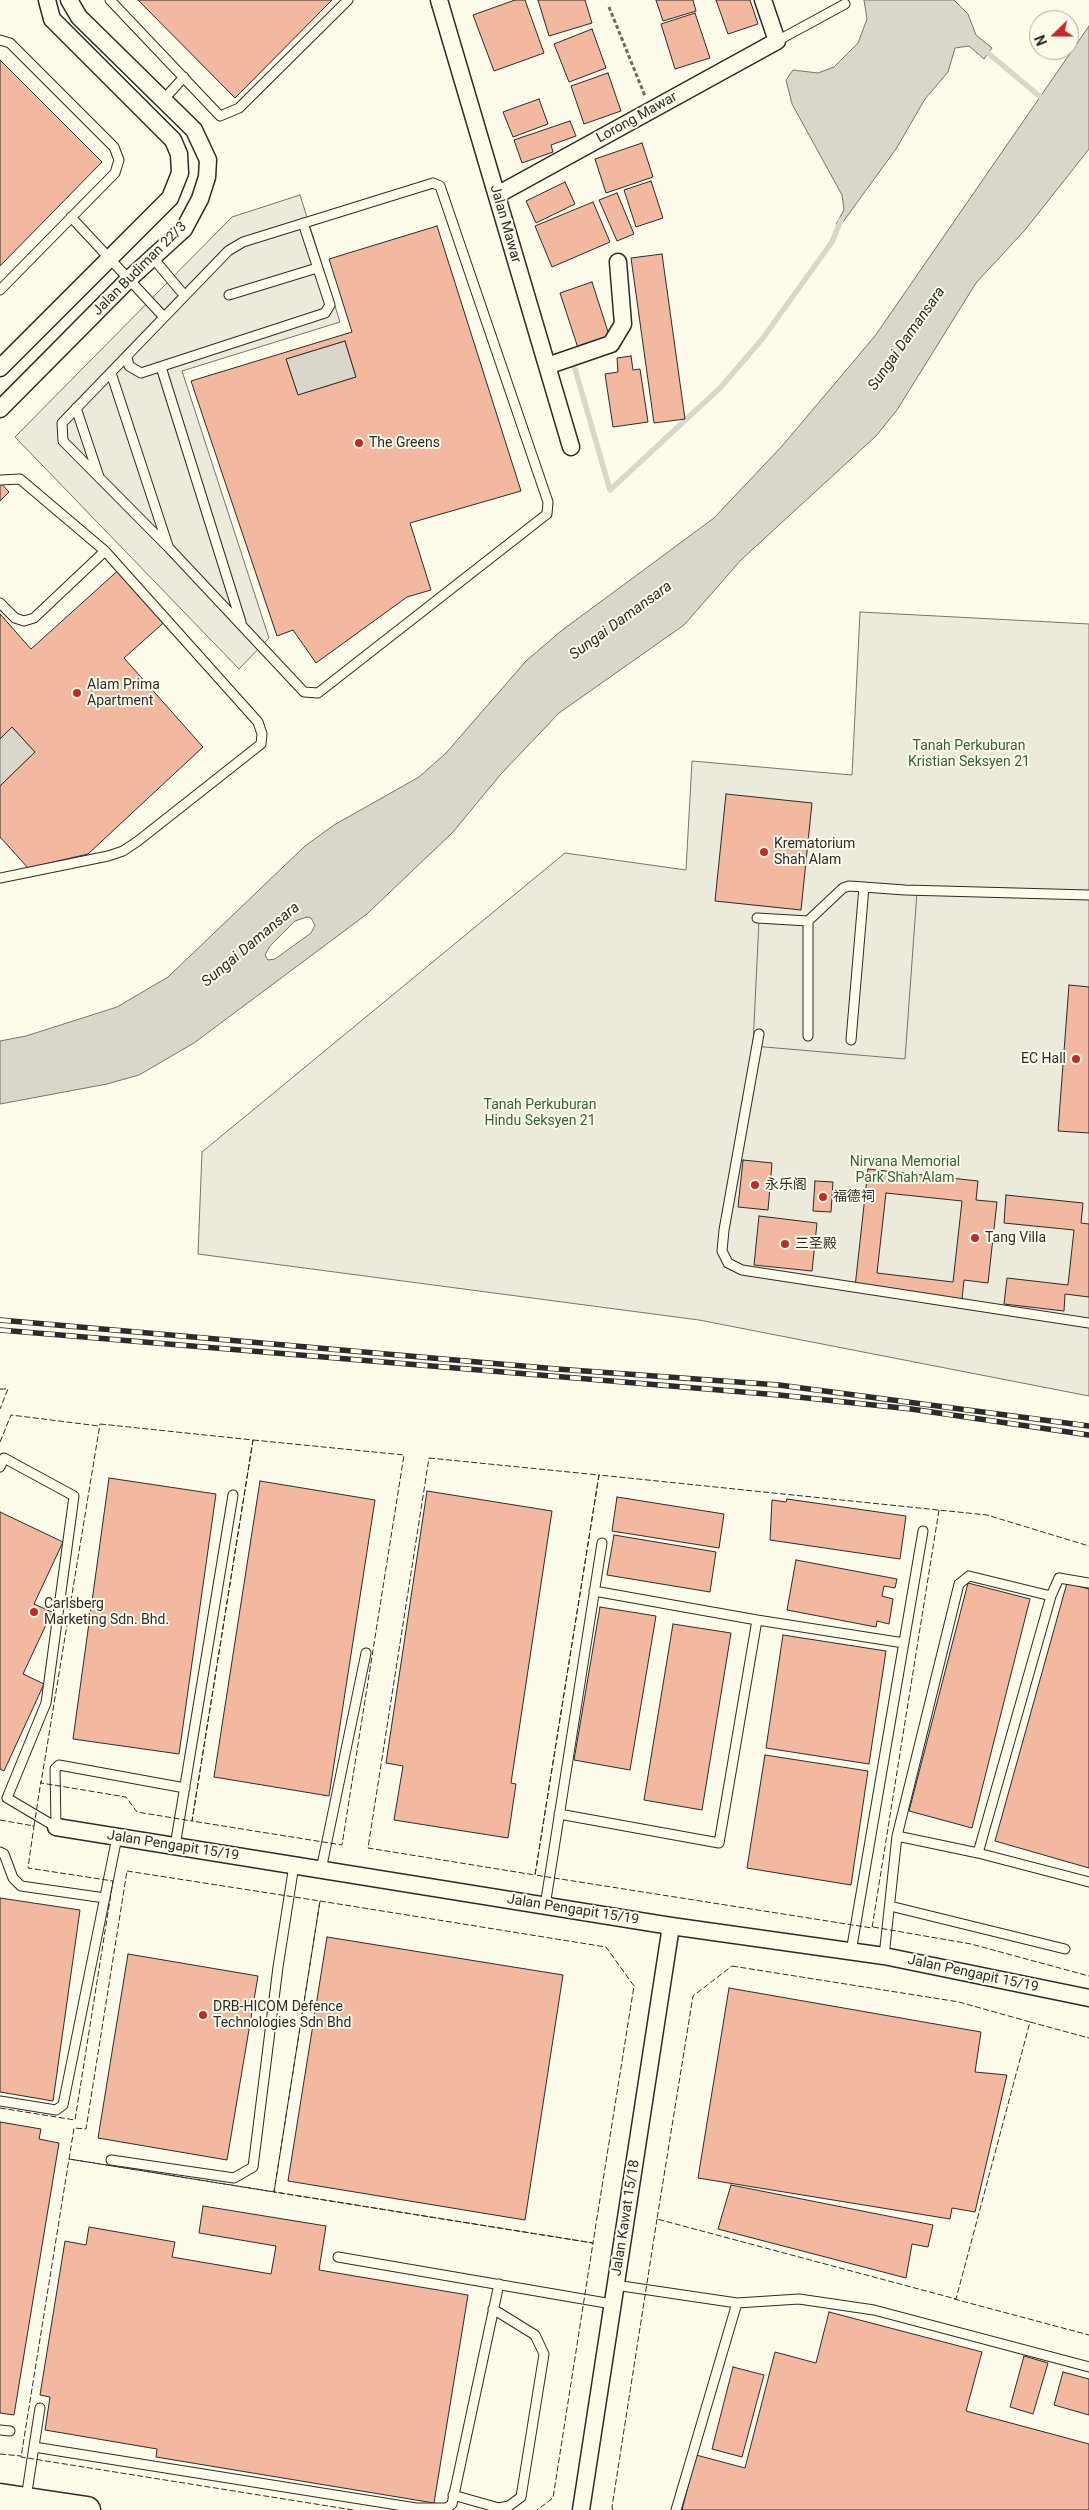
<!DOCTYPE html>
<html>
<head>
<meta charset="utf-8">
<style>
  body { margin:0 }
  #map { position:relative; width:1089px; height:2510px; overflow:hidden; background:#fdfbea; font-family:Roboto,sans-serif }
  canvas { display:block }
  .north { position:absolute; left:1029px; top:10px; width:50px; height:50px; box-sizing:border-box; background:#fdfbea; border:1px solid #a9a89e; border-radius:50%; rotate:248deg; font-size:14px; font-weight:700; line-height:20px; text-align:center; color:#2b2b2b }
  .north::after { content:''; display:block; margin:auto; width:18px; height:22px; background:#c62828; clip-path:polygon(50% 0,100% 100%,50% 72%,0 100%) }
</style>
</head>
<body>
<div id="map">
<canvas width="1089" height="2510"></canvas>
<div class="north">N</div>
</div>
<script>
const context = document.querySelector('canvas').getContext('2d');
context.lineJoin = 'round';
function fillPath(path, color) { context.fillStyle = color; context.fill(path, 'evenodd'); }
const shape = rows => new Path2D(rows.map(r => 'M' + r).join(''));
function strokePath(path, color, width, dash) { context.strokeStyle = color; context.lineWidth = width; context.lineCap = dash ? 'butt' : 'round'; context.setLineDash(dash || []); context.stroke(path); }
function label(font, color, halo, rows, align = 'center') {
  context.font = font + ' Roboto,"Noto Sans SC",sans-serif'; context.lineWidth = 4; context.setLineDash([]); context.textBaseline = 'middle'; context.strokeStyle = halo; context.fillStyle = color; for (const [text, x, y, turn = 0] of rows) {
    context.save(); context.translate(x, y); context.rotate((+turn || 0) * Math.PI / 180); context.textAlign = isNaN(turn) ? turn : align; if (halo) context.strokeText(text, 0, 0); context.fillText(text, 0, 0); context.restore();
  }
}
const green = shape([
  [860,612,1089,624,1089,1396,699,1320,198,1254,202,1152,565,853,686,870,692,761,852,775,860,612]
]);
const parking = shape([
  [300,195,340,322,182,371,269,638,239,669,15,437,232,217,300,195],
  [847,888,917,892,905,1059,753,1046,759,920,809,922,847,888]
]);
const water = shape([
  [864,0,954,0,968,14,976,35,992,48,984,59,969,46,955,48,948,72,925,99,896,149,840,226,836,224,844,210,842,195,792,104,786,80,793,70,818,73,834,67,858,43,867,19,864,0],
  [1089,26,1089,149,1025,230,976,283,897,410,876,436,741,560,684,625,559,713,501,774,453,832,367,914,194,1043,139,1075,107,1084,0,1104,0,1041,26,1036,117,1007,168,977,305,846,334,825,419,777,446,753,526,661,561,631,714,518,782,446,875,336,1089,26],
  [307,917,311,918,315,925,311,933,275,959,268,960,265,955,270,946,295,921,307,917],
  [345,341,356,377,298,395,286,359,345,341],
  [12,727,35,752,0,786,0,739,12,727]
]);
const stream = shape([
  [982,48,1044,100],
  [575,369,610,490,721,387,763,338,832,242,841,220]
]);
const building = shape([
  [138,0,332,0,235,98,138,0],
  [515,0,525,0,544,53,494,71,473,15,515,0],
  [538,0,585,0,592,23,549,36,538,0],
  [656,0,693,0,696,11,663,21,656,0],
  [716,0,750,0,758,24,728,34,716,0],
  [695,13,710,58,675,69,661,24,695,13],
  [592,29,606,68,569,82,554,44,592,29],
  [0,60,102,162,0,266,0,60],
  [608,73,621,111,584,124,571,86,608,73],
  [539,99,548,124,513,137,503,112,539,99],
  [570,121,576,136,551,145,553,152,522,163,514,140,570,121],
  [642,143,653,177,606,193,595,159,642,143],
  [651,181,663,218,636,227,624,190,651,181],
  [565,182,575,204,536,223,526,201,565,182],
  [617,193,634,234,617,241,599,200,617,193],
  [593,202,610,242,552,267,535,226,593,202],
  [437,226,521,491,410,523,431,590,407,597,316,663,293,630,277,636,191,381,352,332,329,259,437,226],
  [345,341,356,377,298,395,286,359,345,341],
  [662,254,685,419,654,423,631,258,662,254],
  [592,282,610,338,578,348,560,293,592,282],
  [631,356,633,370,640,369,648,422,613,427,605,374,618,372,617,358,631,356],
  [0,482,9,492,0,501,0,482],
  [123,566,169,618,124,658,203,747,88,854,28,868,0,837,0,786,35,752,12,727,0,739,0,614,31,649,123,566],
  [726,794,812,803,801,910,715,901,726,794],
  [1069,985,1089,987,1089,1133,1058,1131,1069,985],
  [743,1160,772,1163,768,1210,738,1207,743,1160],
  [868,1169,978,1181,976,1200,997,1202,988,1283,964,1280,962,1299,855,1287,868,1169],
  [886,1193,962,1201,953,1282,877,1273,886,1193],
  [815,1181,833,1182,831,1212,813,1211,815,1181],
  [1006,1195,1083,1203,1081,1223,1089,1224,1089,1297,1065,1294,1064,1311,1004,1304,1007,1278,1068,1285,1074,1230,1004,1223,1006,1195],
  [759,1216,817,1223,812,1271,754,1265,759,1216],
  [109,1478,216,1494,179,1754,73,1739,109,1478],
  [260,1481,375,1500,329,1796,214,1777,260,1481],
  [427,1491,552,1511,511,1783,516,1784,508,1838,394,1820,403,1766,386,1763,427,1491],
  [617,1497,724,1514,719,1548,612,1531,617,1497],
  [787,1499,906,1516,900,1559,770,1540,772,1500,786,1502,787,1499],
  [0,1512,63,1542,34,1604,52,1612,23,1674,44,1684,4,1771,0,1769,0,1512],
  [614,1535,716,1552,710,1592,607,1575,614,1535],
  [796,1560,897,1579,895,1588,884,1586,882,1596,893,1599,889,1624,877,1621,876,1627,787,1610,796,1560],
  [968,1583,1030,1599,972,1828,909,1811,968,1583],
  [1067,1583,1089,1589,1089,1868,995,1841,1067,1583],
  [600,1607,656,1616,630,1770,574,1760,600,1607],
  [673,1624,731,1633,702,1810,644,1800,673,1624],
  [783,1635,886,1651,869,1764,766,1748,783,1635],
  [765,1755,868,1771,851,1885,747,1868,765,1755],
  [0,1898,80,1910,53,2101,0,2092,0,1898],
  [327,1937,563,1975,525,2220,288,2181,327,1937],
  [128,1954,258,1976,227,2160,98,2138,128,1954],
  [729,1988,981,2032,975,2072,1007,2075,975,2212,952,2208,950,2219,698,2178,729,1988],
  [0,2122,41,2129,39,2139,59,2143,14,2415,0,2413,0,2122],
  [731,2185,933,2225,928,2247,912,2244,906,2278,718,2229,731,2185],
  [203,2206,326,2226,319,2270,468,2295,434,2503,156,2457,157,2449,45,2430,50,2397,40,2395,65,2241,86,2245,89,2227,175,2242,172,2257,271,2274,276,2246,199,2233,203,2206],
  [829,2312,982,2352,966,2411,1089,2444,1089,2510,682,2510,696,2455,745,2468,775,2352,816,2363,829,2312],
  [1024,2356,1048,2363,1033,2414,1010,2407,1024,2356],
  [733,2367,764,2375,742,2457,712,2449,733,2367],
  [1063,2372,1089,2379,1089,2415,1054,2405,1063,2372]
]);
const path = shape([
  [609,7,645,96]
]);
const lane = shape([
  [110,0,220,116,239,108,348,0],
  [0,40,10,43,114,147,119,160,115,173,0,290],
  [777,41,845,4],
  [164,99,184,77],
  [433,183,440,186,548,502,547,514,318,693,304,692,169,548,63,441,62,423,228,251,243,242,433,183],
  [71,217,163,316],
  [153,258,184,295],
  [229,295,317,268],
  [127,357,129,366,141,373,325,313,330,305,303,223],
  [161,367,241,622],
  [111,373,168,546],
  [76,408,99,477],
  [0,480,20,479,105,551,258,722,262,734,261,744,138,841,123,851,108,856,0,878],
  [0,603,15,618,24,621,34,618,105,551],
  [757,918,808,921,843,888,849,886,905,890,1089,895],
  [808,921,808,1036],
  [759,1034,724,1230,722,1251,728,1263,742,1270,1089,1323],
  [851,1040,864,887],
  [0,1467,4,1458,74,1496,46,1703,7,1798,56,1827],
  [757,1620,904,1643],
  [559,1814,719,1843,757,1620,594,1591],
  [56,1827,55,1769,59,1765,185,1788],
  [897,1836,978,1853,1089,1882],
  [175,1846,233,1495],
  [0,1852,4,1854,13,1878,21,1886,105,1898],
  [978,1853,1051,1596,1059,1578,1089,1583],
  [321,1870,366,1653],
  [545,1906,602,1543],
  [890,1906,1065,1949],
  [851,1952,923,1531],
  [884,1956,897,1836,959,1584,969,1576,1051,1596],
  [0,2101,56,2110,63,2105,117,1837],
  [111,2160,234,2178,253,2167,278,1967,294,1865],
  [338,2257,612,2304],
  [615,2285,737,2303,676,2510],
  [737,2303,799,2299,874,2310,1089,2367],
  [0,2430,10,2431],
  [34,2447,416,2508,447,2508,452,2504,499,2284],
  [453,2495,499,2508,509,2506,521,2497,544,2354,535,2335,493,2309],
  [26,2498,40,2408]
]);
const street = shape([
  [439,0,571,447],
  [497,195,777,41,763,0],
  [547,366,611,344,623,324,618,262],
  [0,368,170,198,180,173,179,154,173,140,52,19,47,0],
  [0,409,129,279,184,229,200,199,207,177,208,160,194,130,79,17,69,0],
  [56,1827,671,1926,884,1956,1089,1998],
  [581,2510,671,1926]
]);
const primary = shape([
  [0,2497,87,2510]
]);
const rail = shape([
  [0,1320,557,1369,779,1385,1089,1426],
  [0,1330,779,1395,911,1409,1089,1435]
]);
const fence = shape([
  [0,1389,8,1389,0,1409],
  [100,1424,253,1440,192,1821,137,1812,126,1797,41,1783,100,1424],
  [253,1440,404,1455,342,1845,192,1821,253,1440],
  [0,1442,11,1415,99,1426],
  [429,1458,599,1475,535,1875,368,1848,429,1458],
  [939,1510,872,1928,535,1875,599,1475,987,1515,1089,1546],
  [0,1820,34,1826,41,1781],
  [127,1871,320,1901,274,2192,69,2159,74,2128,86,2129,127,1871],
  [320,1901,606,1947,634,1986,593,2243,274,2192,320,1901],
  [873,1927,971,1944,1089,1976],
  [732,1966,959,2002,1030,2022,956,2299,657,2219,693,1996,732,1966],
  [1030,2022,1089,2038],
  [0,2108,75,2120,113,1881,28,1868,34,1826,32,1826],
  [954,2299,1089,2335],
  [0,2454,21,2456],
  [353,2510,21,2457,69,2159,593,2243,553,2498,537,2510],
  [613,2510,612,2507,657,2219,659,2220]
]);
const markers = [
  [359,443,5,"#c62828"],
  [77,693,5,"#c62828"],
  [764,852,5,"#c62828"],
  [1076,1059,5,"#c62828"],
  [755,1185,5,"#c62828"],
  [823,1197,5,"#c62828"],
  [975,1238,5,"#c62828"],
  [785,1244,5,"#c62828"],
  [34,1612,5,"#c62828"],
  [203,2015,5,"#c62828"]
];
const streetNames = [
  ["Lorong Mawar",637,118,-29],
  ["Jalan Mawar",505,224,74],
  ["Jalan Budiman 22/3",140,269,-45],
  ["Jalan Pengapit 15/19",173,1846,9],
  ["Jalan Pengapit 15/19",573,1910,9],
  ["Jalan Pengapit 15/19",973,1974,12],
  ["Jalan Kawat 15/18",626,2218,-81]
];
const poiNames = [
  ["The Greens",369,443],
  ["Alam Prima",87,685],
  ["Apartment",87,701],
  ["Krematorium",774,844],
  ["Shah Alam",774,860],
  ["EC Hall",1066,1059,"right"],
  ["永乐阁",765,1185],
  ["福德祠",833,1197],
  ["Tang Villa",985,1238],
  ["三圣殿",795,1244],
  ["Carlsberg",44,1604],
  ["Marketing Sdn. Bhd.",44,1620],
  ["DRB-HICOM Defence",213,2007],
  ["Technologies Sdn Bhd",213,2023]
];
const parkNames = [
  ["Tanah Perkuburan",969,746],
  ["Kristian Seksyen 21",969,762],
  ["Tanah Perkuburan",540,1105],
  ["Hindu Seksyen 21",540,1121],
  ["Nirvana Memorial",905,1162],
  ["Park Shah Alam",905,1178]
];
const waterNames = [
  ["Sungai Damansara",907,339,-55],
  ["Sungai Damansara",621,621,-36],
  ["Sungai Damansara",251,945,-40]
];
fillPath(green, '#ecebdb');
strokePath(green, '#74746e', 1);
fillPath(parking, '#eceadb');
strokePath(parking, '#74746e', 1);
fillPath(water, '#d8d7c9');
strokePath(water, '#74746e', 1);
strokePath(stream, '#d8d7c9', 5.5);
fillPath(building, '#f2b8a0');
strokePath(building, '#2b2b2b', 1);
strokePath(lane, '#2b2b2b', 11);
strokePath(street, '#2b2b2b', 19);
strokePath(primary, '#2b2b2b', 29);
strokePath(path, '#6a6964', 3, [4, 2.5]);
strokePath(lane, '#fdfbea', 9);
strokePath(street, '#fdfbea', 16);
strokePath(primary, '#fdfbea', 26);
strokePath(rail, '#2b2b2b', 5.5);
strokePath(rail, '#fdfbea', 4, [11]);
strokePath(fence, '#2b2b2b', 1, [6, 2.5]);
for (const [x, y, r, color] of markers) { const dot = new Path2D(); dot.arc(x, y, r, 0, 2 * Math.PI); context.fillStyle = color; context.fill(dot); strokePath(dot, '#fdfbea', 2); }
label('14px', '#2b2b2b', '#fdfbea', streetNames);
label('14px', '#2b2b2b', '#fdfbea', poiNames, 'left');
label('14px', '#34623c', '#fdfbea', parkNames);
label('italic 15px', '#2b2b2b', '#fdfbea', waterNames);
</script>
</body>
</html>
